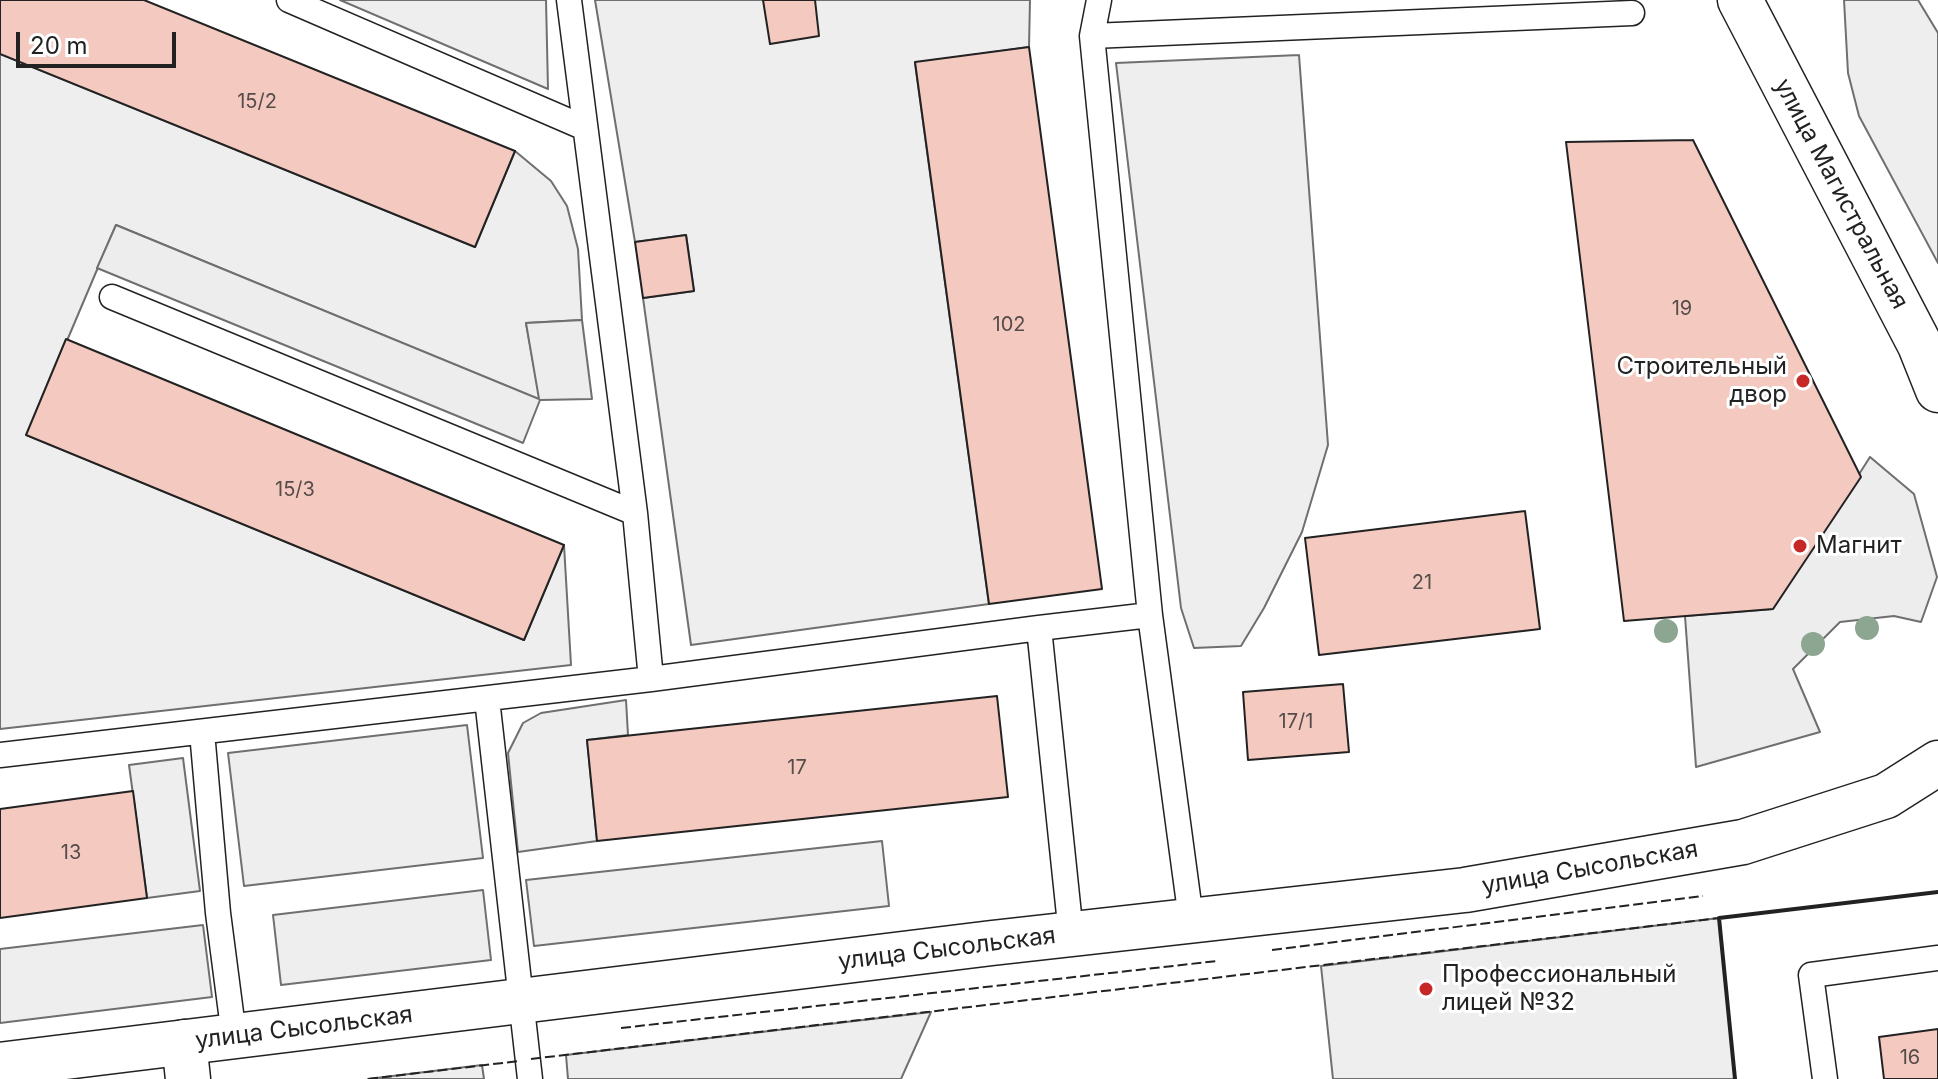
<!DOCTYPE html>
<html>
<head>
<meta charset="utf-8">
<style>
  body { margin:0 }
  #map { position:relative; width:1938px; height:1079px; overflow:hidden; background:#fff; font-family:Inter,sans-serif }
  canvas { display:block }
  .scale { position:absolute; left:16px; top:32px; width:160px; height:36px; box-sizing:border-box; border:4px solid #222; border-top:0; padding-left:10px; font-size:24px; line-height:28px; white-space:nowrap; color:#222; -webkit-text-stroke:6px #fff; paint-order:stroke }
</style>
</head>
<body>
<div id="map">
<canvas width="1938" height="1079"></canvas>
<div class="scale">20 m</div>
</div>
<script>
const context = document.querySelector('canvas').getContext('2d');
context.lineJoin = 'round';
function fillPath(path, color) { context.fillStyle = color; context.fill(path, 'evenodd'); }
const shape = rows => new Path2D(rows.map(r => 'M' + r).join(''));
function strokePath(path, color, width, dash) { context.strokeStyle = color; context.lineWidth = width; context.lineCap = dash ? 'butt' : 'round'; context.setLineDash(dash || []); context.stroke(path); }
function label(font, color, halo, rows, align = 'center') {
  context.font = font + ' Inter,sans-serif'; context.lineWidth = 6; context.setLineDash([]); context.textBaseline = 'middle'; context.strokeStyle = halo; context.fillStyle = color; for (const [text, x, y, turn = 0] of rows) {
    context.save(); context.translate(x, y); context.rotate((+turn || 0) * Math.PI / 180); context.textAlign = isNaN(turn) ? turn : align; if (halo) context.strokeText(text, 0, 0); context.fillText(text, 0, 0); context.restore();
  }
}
const green = shape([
  [340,0,546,0,548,89,340,0],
  [595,0,1030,0,1029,47,915,63,989,604,691,645,643,298,694,291,686,235,635,242,595,0],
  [1844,0,1918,0,1938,33,1938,263,1859,116,1848,73,1844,0],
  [0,54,475,247,515,151,551,181,567,206,578,249,582,320,526,323,540,400,116,225,27,435,524,640,564,545,571,665,0,729,0,54],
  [1299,55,1328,445,1302,532,1264,608,1241,646,1194,648,1181,608,1116,63,1299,55],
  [626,700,628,735,587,740,597,841,518,852,508,753,523,723,541,713,626,700],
  [467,725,483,858,244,886,228,753,467,725],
  [183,758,200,891,147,898,129,765,183,758],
  [882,841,889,906,534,946,526,880,882,841],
  [483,890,491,960,281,985,273,915,483,890],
  [1719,918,1735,1079,1333,1079,1321,966,1719,918],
  [203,925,212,997,0,1023,0,949,203,925],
  [931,1012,901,1079,568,1079,566,1055,931,1012],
  [482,1065,484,1079,368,1079,482,1065]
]);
const parking = shape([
  [116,225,539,399,526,323,582,320,592,399,540,400,523,443,97,268,116,225],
  [1870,457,1914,494,1937,577,1921,622,1894,616,1840,622,1793,669,1820,732,1696,767,1685,616,1773,609,1870,457]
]);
const building = shape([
  [0,0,144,0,515,151,475,247,0,54,0,0],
  [763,0,815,0,819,36,770,44,763,0],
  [1029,47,1102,589,989,604,915,62,1029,47],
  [1693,140,1861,477,1773,609,1624,621,1566,142,1693,140],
  [686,235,694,291,643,298,635,242,686,235],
  [66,339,564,545,524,640,26,435,66,339],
  [1525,511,1540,629,1319,655,1305,538,1525,511],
  [1343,684,1349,752,1248,760,1243,692,1343,684],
  [997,696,1008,797,597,841,587,740,997,696],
  [133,791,147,898,0,918,0,809,133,791],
  [1938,1029,1938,1079,1884,1079,1879,1037,1938,1029]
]);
const service = shape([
  [289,0,585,128],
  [569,0,635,513,651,679],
  [1099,0,1092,36,1150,615,1191,919],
  [1092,36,1632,13],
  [112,297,635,513],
  [1039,628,1150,615],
  [487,699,530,1079],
  [202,732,218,913,234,1036],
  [0,755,651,679,1039,628,1071,934],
  [1825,1079,1811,975,1938,958]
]);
const minor = shape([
  [184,1042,188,1079]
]);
const secondary = shape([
  [1740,0,1920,345,1938,390],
  [0,1065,992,943,1465,890,1743,842,1886,796,1938,763]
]);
const fence = shape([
  [1272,950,1703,896],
  [621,1028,1217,961],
  [531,1059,1719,918],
  [368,1079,519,1061]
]);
const wall = shape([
  [1735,1079,1719,918,1938,892]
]);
const trees = [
  [1867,628],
  [1666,631],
  [1813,644]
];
const markers = [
  [1803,381,8,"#c62828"],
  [1800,546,8,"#c62828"],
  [1426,989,8,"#c62828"]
];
const numberNames = [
  ["15/2",257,102],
  ["19",1682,309],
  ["102",1009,325],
  ["15/3",295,490],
  ["21",1422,583],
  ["17/1",1296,722],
  ["17",797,768],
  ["13",71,853],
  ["16",1910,1058]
];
const streetNames = [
  ["улица Магистральная",1841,194,62],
  ["улица Сысольская",1590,868,-10],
  ["улица Сысольская",947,949,-7],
  ["улица Сысольская",304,1028,-7]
];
const poiNames = [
  ["Строительный",1787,367,"right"],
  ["двор",1787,395,"right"],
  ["Магнит",1816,546],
  ["Профессиональный",1442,975],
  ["лицей №32",1442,1003]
];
fillPath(green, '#eee');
strokePath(green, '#6f6f6f', 2);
fillPath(parking, '#ededed');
strokePath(parking, '#6f6f6f', 2);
fillPath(building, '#f3c9c0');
strokePath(building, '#222', 2);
strokePath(service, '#222', 27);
strokePath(minor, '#222', 47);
strokePath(secondary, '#222', 47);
strokePath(service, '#fff', 24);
strokePath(minor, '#fff', 44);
strokePath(secondary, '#fff', 44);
strokePath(fence, '#222', 2, [10, 4]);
strokePath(wall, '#222', 4);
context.fillStyle = '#8da692';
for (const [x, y] of trees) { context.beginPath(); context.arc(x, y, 12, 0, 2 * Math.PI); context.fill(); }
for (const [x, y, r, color] of markers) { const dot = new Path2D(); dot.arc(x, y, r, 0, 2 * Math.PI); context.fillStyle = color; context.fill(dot); strokePath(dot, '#fff', 3); }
label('20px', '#564c4a', null, numberNames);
label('24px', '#222', '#fff', streetNames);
label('24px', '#222', '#fff', poiNames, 'left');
</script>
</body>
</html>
